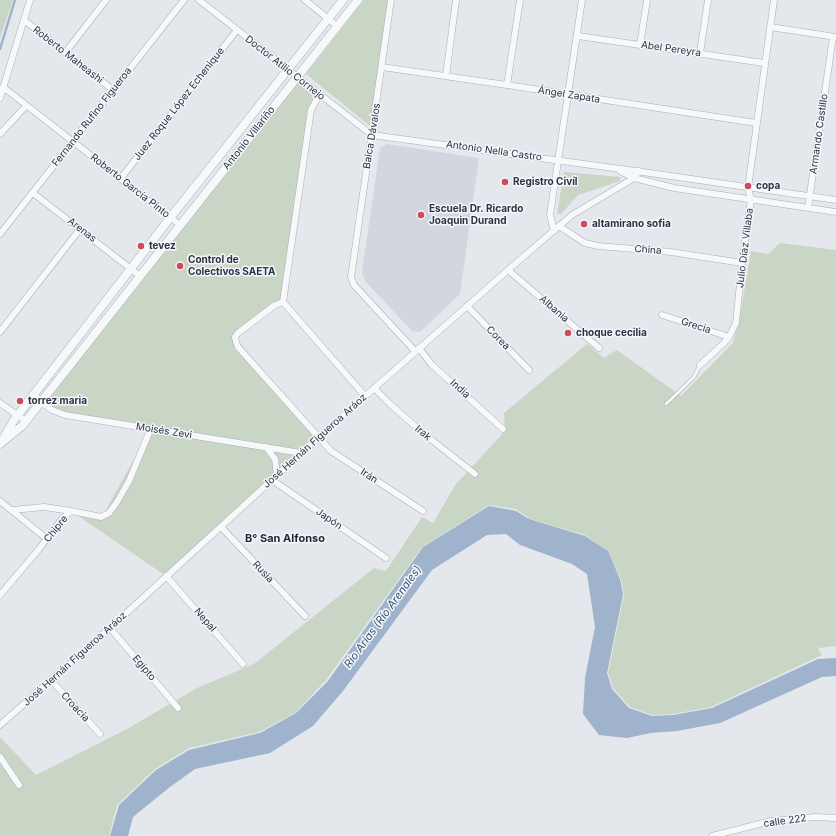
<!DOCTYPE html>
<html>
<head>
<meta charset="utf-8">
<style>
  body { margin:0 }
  canvas { display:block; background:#e4e7ec }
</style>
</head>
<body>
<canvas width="836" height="836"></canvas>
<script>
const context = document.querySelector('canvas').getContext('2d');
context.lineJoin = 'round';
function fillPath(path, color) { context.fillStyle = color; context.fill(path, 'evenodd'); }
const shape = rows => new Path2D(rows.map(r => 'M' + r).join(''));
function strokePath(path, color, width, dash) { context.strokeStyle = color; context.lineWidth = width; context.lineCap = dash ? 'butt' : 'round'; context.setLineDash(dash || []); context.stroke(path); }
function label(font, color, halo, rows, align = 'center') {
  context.font = font + ' Inter,sans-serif'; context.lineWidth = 3; context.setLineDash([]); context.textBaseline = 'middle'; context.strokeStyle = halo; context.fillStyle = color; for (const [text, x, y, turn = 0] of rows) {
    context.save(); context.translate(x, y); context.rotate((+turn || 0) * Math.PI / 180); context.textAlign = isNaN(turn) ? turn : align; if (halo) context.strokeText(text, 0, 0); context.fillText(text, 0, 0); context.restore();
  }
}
const built = shape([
  [387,144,479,158,460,294,420,332,412,331,365,281,362,272,380,148]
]);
const green = shape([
  [0,0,13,0,0,38],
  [364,0,388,0,370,126,306,74],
  [297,77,319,95,311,110,283,302,235,337,319,437,166,576,71,511,102,517,151,428,58,413,41,402],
  [564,172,620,177,620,181,578,195,561,214,557,214],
  [780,243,836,250,836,646,818,648,801,621,822,655,711,707,673,714,652,715,630,707,613,688,608,673,624,595,621,579,608,551,585,535,530,519,516,509,489,505,422,547,326,680,295,713,259,732,189,748,155,769,117,805,109,836,0,836,0,737,36,775,127,729,197,688,254,664,374,568,386,571,422,517,433,523,456,484,505,431,504,413,587,344,604,358,617,350,681,396,733,343,741,310,751,251,768,254]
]);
const water = shape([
  [489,506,516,511,529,519,585,536,608,551,620,579,623,595,607,673,612,689,629,708,652,716,673,715,712,708,818,659,836,658,836,676,822,677,720,723,677,731,651,733,627,738,599,735,583,714,585,678,595,627,587,574,572,564,520,545,506,534,487,535,432,570,343,691,313,726,270,753,195,769,170,787,133,817,128,836,110,836,119,805,156,770,189,750,260,733,296,713,328,681,423,547]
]);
const stream = shape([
  [0,49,15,0]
]);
const service = shape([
  [666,404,694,377,700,365]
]);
const minor = shape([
  [199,0,372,135,657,174,836,200],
  [305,0,337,26],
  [391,0,351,277,354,285,415,351],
  [24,20,113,90],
  [770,27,836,37],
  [578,36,764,63],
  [640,45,647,0],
  [65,53,106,0],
  [700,53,708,0],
  [382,67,507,85,756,123],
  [446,76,456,0],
  [507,85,520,0],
  [3,87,180,225],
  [319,95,311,110,283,302,365,396],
  [0,98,30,0],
  [0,134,26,106],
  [620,171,634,178,674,188,836,212],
  [121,178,237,30],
  [33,193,140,276],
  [808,208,833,37],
  [559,226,585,243,598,246,671,252,742,263],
  [554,231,550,215,582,0],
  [0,234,184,0],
  [508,270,599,348],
  [283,302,275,305,238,333,235,337,236,342,238,347,331,451,423,511],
  [467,306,529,370],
  [662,315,729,337],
  [0,332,80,229],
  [419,348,432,365,503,429],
  [700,365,723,344,729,337,736,323,742,263,751,200,748,188,774,0],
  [374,388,390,404,424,434,475,474],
  [34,394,41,402,52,410,65,415,301,453],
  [0,403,26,421],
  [266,447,275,459,277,475],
  [272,480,386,558],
  [0,501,47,539],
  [13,510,44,507,71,511],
  [221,527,305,616],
  [166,576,243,664],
  [0,595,39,549,62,519,71,511,101,517,109,513,117,502,129,481,151,428],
  [110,628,178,708],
  [51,680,100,734],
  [0,725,110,628,319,437,508,270,572,215,634,178,639,171],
  [0,757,19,785],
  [712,836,771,821,816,817,836,818]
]);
const tertiary = shape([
  [3,439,14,420,170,218,343,0],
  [0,444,22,426,358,0]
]);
const markers = [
  [505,182,4,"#d1495b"],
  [748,186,4,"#d1495b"],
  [421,215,4,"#d1495b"],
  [584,224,4,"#d1495b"],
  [141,246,4,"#d1495b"],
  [180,266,4,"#d1495b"],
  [568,333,4,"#d1495b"],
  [20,401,4,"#d1495b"]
];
const streetNames = [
  ["Abel Pereyra",671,49,8],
  ["Roberto Maheashi",68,55,38],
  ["Doctor Atilio Cornejo",285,68,38],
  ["Ángel Zapata",569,95,9],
  ["Juez Roque López Echenique",179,104,-52],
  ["Fernando Rufino Figueroa",92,117,-52],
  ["Armando Castillo",819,134,-82],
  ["Baica Dávalos",372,136,-81],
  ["Antonio Villariño",249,138,-52],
  ["Antonio Nella Castro",494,151,8],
  ["Roberto García Pinto",130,186,38],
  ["Arenas",82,230,38],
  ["Julio Díaz Villaba",745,248,-83],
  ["China",648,250,4],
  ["Albania",554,309,41],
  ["Grecia",696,326,18],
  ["Corea",498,338,45],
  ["India",460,389,42],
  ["Moisés Zevi",164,431,9],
  ["Irak",423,433,40],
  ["José Hernán Figueroa Aráoz",315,441,-42],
  ["Irán",369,476,33],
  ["Japón",329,519,34],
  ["Chipre",56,529,-51],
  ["Rusia",263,572,47],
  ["Nepal",205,620,49],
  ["José Hernán Figueroa Aráoz",75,659,-42],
  ["Egipto",144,668,50],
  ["Croacia",75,707,47],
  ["calle 222",785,821,-8]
];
const poiNames = [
  ["Registro Civíl",513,182],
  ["copa",756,186],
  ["Escuela Dr. Ricardo",429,209],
  ["Joaquin Durand",429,221],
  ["altamirano sofia",592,224],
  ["tevez",149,246],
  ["Control de",188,260],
  ["Colectivos SAETA",188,272],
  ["choque cecilia",576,333],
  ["torrez maria",28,401]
];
const neighbourhoodNames = [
  ["B° San Alfonso",285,539]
];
const waterNames = [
  ["Río Arias (Río Arenales)",383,617,-54]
];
fillPath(built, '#d2d6de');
fillPath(green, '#c9d6c5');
fillPath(water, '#9fb4cc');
strokePath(stream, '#9fb4cc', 2.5);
strokePath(service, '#a9aeb7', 4);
strokePath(minor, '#a9aeb7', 7);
strokePath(tertiary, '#a9aeb7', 9);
strokePath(service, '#f7f8fa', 3);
strokePath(minor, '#f7f8fa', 6);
strokePath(tertiary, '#f7f8fa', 8);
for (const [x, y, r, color] of markers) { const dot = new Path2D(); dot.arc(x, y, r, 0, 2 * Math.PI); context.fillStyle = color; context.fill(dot); strokePath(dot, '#f4f6f9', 1.5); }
label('10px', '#2b3445', '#f4f6f9', streetNames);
label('bold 10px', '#2b3445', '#f4f6f9', poiNames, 'left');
label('bold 11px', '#1d2536', '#f4f6f9', neighbourhoodNames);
label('italic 11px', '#34527a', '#f4f6f9', waterNames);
</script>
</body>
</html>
